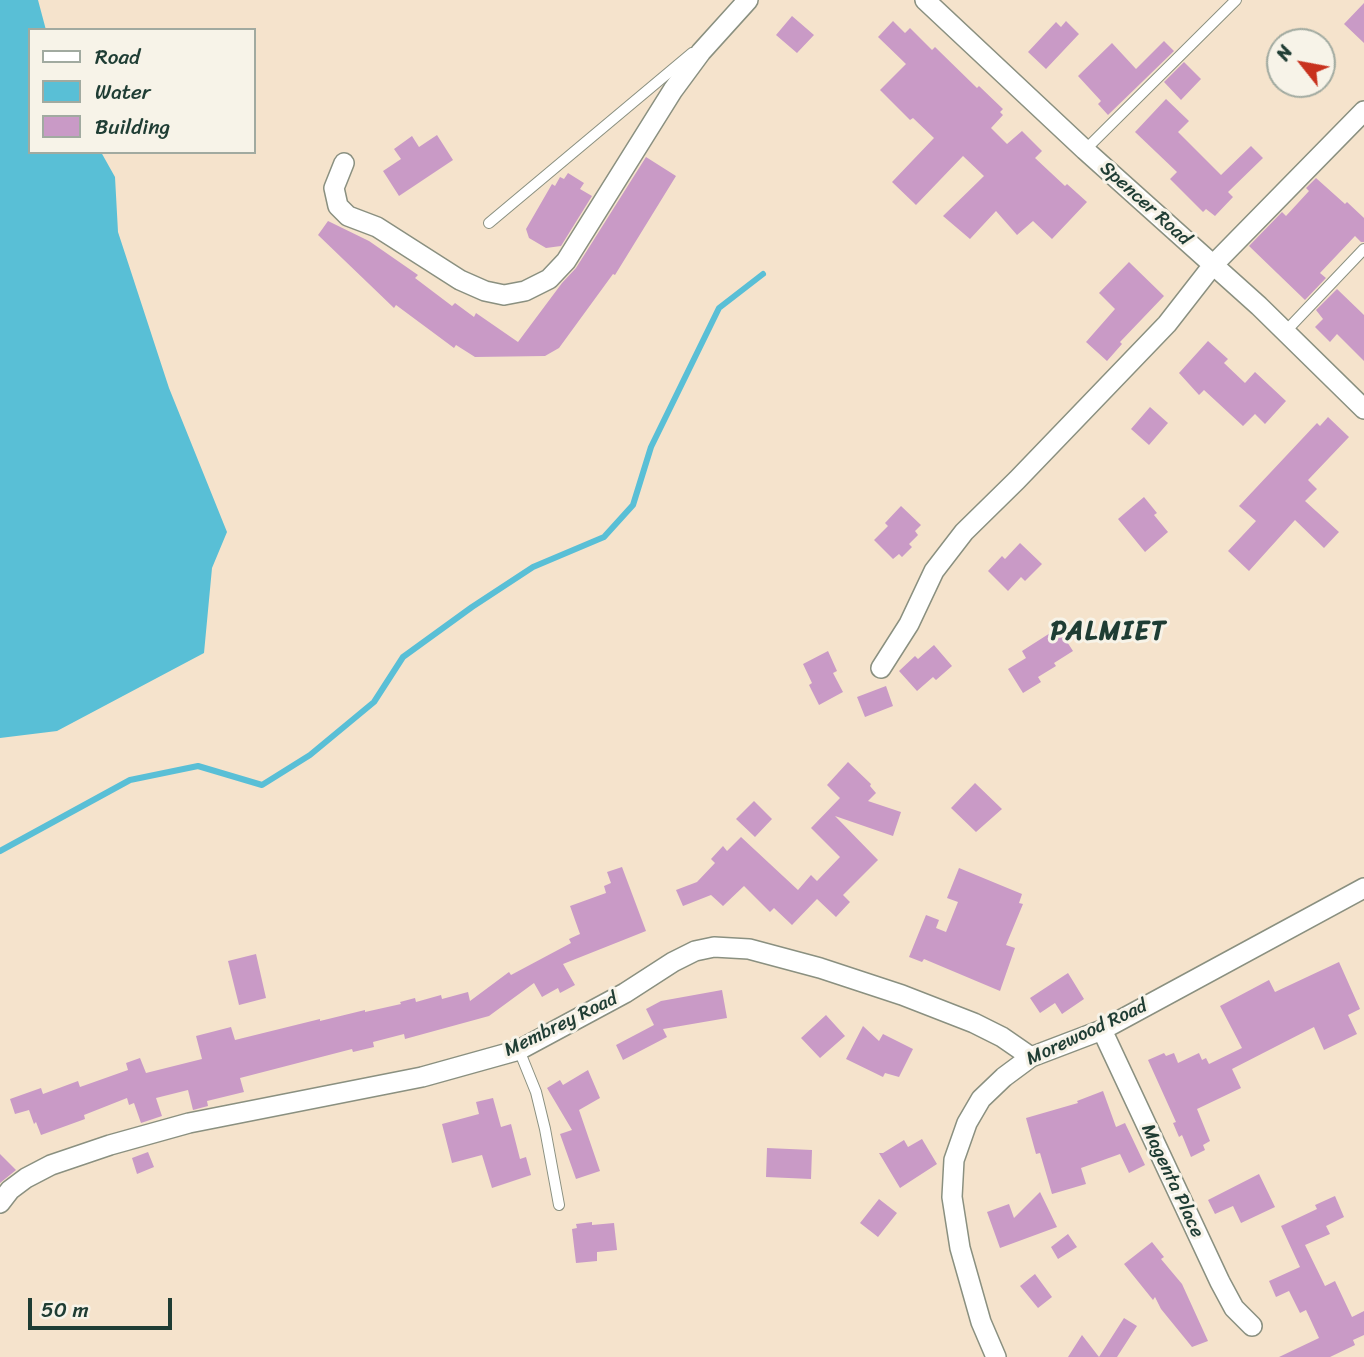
<!DOCTYPE html>
<html>
<head>
<meta charset="utf-8">
<style>
  body { margin:0 }
  #map { position:relative; width:1364px; height:1357px; overflow:hidden; background:#f5e3cc; font-family:Sriracha,sans-serif }
  canvas { display:block }
  .legend { position:absolute; left:28px; top:28px; width:228px; height:126px; box-sizing:border-box; background:#f7f3e8; border:2px solid #a1aaa0; margin:0; padding:9px 12px; list-style:none; font-size:21px; color:#1f3d34 }
  .legend li { display:flex; align-items:center; gap:14px; height:35px }
  .legend b { width:35px; border:2px solid #a1aaa0 }
  .north { position:absolute; left:1266px; top:28px; width:70px; height:70px; box-sizing:border-box; background:#f7f3e8; border:2px solid #a1aaa0; border-radius:50%; rotate:301deg; font-size:19px; font-weight:700; line-height:28px; text-align:center; color:#1f3d34 }
  .north::after { content:''; display:block; margin:auto; width:24px; height:32px; background:#c8321e; clip-path:polygon(50% 0,100% 100%,50% 72%,0 100%) }
  .scale { position:absolute; left:28px; top:1298px; width:144px; height:32px; box-sizing:border-box; border:4px solid #1f3d34; border-top:0; padding-left:9px; font-size:21px; line-height:24px; white-space:nowrap; color:#1f3d34; -webkit-text-stroke:5px #f7f3e8; paint-order:stroke }
</style>
</head>
<body>
<div id="map">
<canvas width="1364" height="1357"></canvas>
<ul class="legend">
<li><b style="height:9px;background:#fff"></b>Road</li>
<li><b style="height:19px;background:#59bfd6"></b>Water</li>
<li><b style="height:19px;background:#c99ac6"></b>Building</li>
</ul>
<div class="north">N</div>
<div class="scale">50 m</div>
</div>
<script>
const context = document.querySelector('canvas').getContext('2d');
context.lineJoin = 'round';
function fillPath(path, color) { context.fillStyle = color; context.fill(path, 'evenodd'); }
const shape = rows => new Path2D(rows.map(r => 'M' + r).join(''));
function strokePath(path, color, width, dash) { context.strokeStyle = color; context.lineWidth = width; context.lineCap = dash ? 'butt' : 'round'; context.setLineDash(dash || []); context.stroke(path); }
function label(font, color, halo, rows, align = 'center') {
  context.font = font + ' Sriracha,sans-serif'; context.lineWidth = 6; context.setLineDash([]); context.textBaseline = 'middle'; context.strokeStyle = halo; context.fillStyle = color; for (const [text, x, y, turn = 0] of rows) {
    context.save(); context.translate(x, y); context.rotate((+turn || 0) * Math.PI / 180); context.textAlign = isNaN(turn) ? turn : align; if (halo) context.strokeText(text, 0, 0); context.fillText(text, 0, 0); context.restore();
  }
}
const water = shape([
  [0,0,38,0,46,30,30,30,30,152,101,152,115,177,118,232,169,388,227,532,212,568,204,653,57,731,0,738]
]);
const stream = shape([
  [0,851,130,780,198,766,262,785,310,755,374,702,403,657,472,607,533,567,604,537,633,505,651,447,719,308,763,274]
]);
const building = shape([
  [1364,3,1364,43,1344,24],
  [792,16,814,35,797,53,776,35],
  [893,21,905,33,910,28,932,50,935,47,977,88,979,86,1003,109,1000,112,1003,115,991,128,1007,144,1022,131,1042,151,1035,158,1065,186,1067,184,1087,202,1052,239,1033,221,1017,235,996,211,970,239,943,216,984,176,963,156,916,205,892,182,934,138,913,118,910,120,880,90,906,64,878,37],
  [1066,21,1079,34,1046,69,1028,52,1056,22,1061,27],
  [1164,41,1174,51,1108,115,1098,104,1101,101,1078,76,1112,43,1136,69],
  [1184,62,1201,79,1181,100,1164,82],
  [1166,99,1189,121,1178,132,1221,175,1251,146,1263,158,1228,192,1233,197,1215,216,1206,209,1203,212,1170,179,1177,172,1135,132],
  [437,135,453,160,399,196,383,171,401,159,394,149,412,136,419,147],
  [646,157,676,176,615,275,613,274,559,348,545,356,475,357,456,345,454,348,396,305,394,308,318,235,328,221,369,241,418,275,415,278,452,306,455,303,474,317,476,313,518,342,562,283,576,268],
  [568,173,584,183,580,189,592,196,561,246,546,248,529,238,526,229,552,184,555,186,560,177,564,179],
  [1316,178,1345,204,1347,202,1364,218,1364,242,1361,242,1355,236,1320,273,1326,278,1305,300,1249,246,1282,212,1286,216,1309,191,1306,188],
  [1129,262,1164,296,1120,342,1122,344,1107,361,1086,342,1115,309,1099,293],
  [1337,289,1364,315,1364,361,1337,334,1330,342,1315,327,1323,319,1316,310],
  [1208,341,1228,359,1224,363,1245,383,1255,372,1286,401,1265,424,1255,414,1243,426,1204,390,1199,395,1179,373],
  [1150,407,1168,423,1149,445,1131,429],
  [1328,417,1349,437,1308,480,1317,489,1305,501,1339,532,1324,548,1295,520,1249,571,1228,551,1256,521,1239,506,1317,423,1320,426],
  [1144,497,1157,513,1154,515,1168,532,1145,552,1118,519],
  [901,506,921,525,915,531,918,535,909,544,912,547,902,557,899,554,893,559,874,540,888,526,885,523],
  [1020,543,1042,564,1025,581,1021,577,1008,591,988,571,1002,556,1005,559],
  [1058,628,1073,651,1054,663,1056,666,1038,677,1041,682,1023,693,1008,669,1026,658,1022,651],
  [934,645,952,666,936,680,933,677,917,691,899,671,915,656,918,659],
  [828,651,837,671,833,673,843,692,819,705,809,685,812,683,803,664],
  [886,686,893,706,865,717,857,697],
  [848,762,871,784,870,786,876,793,868,801,901,812,893,836,835,816,878,860,843,895,850,902,836,917,817,899,792,925,774,908,770,912,744,886,723,906,711,895,683,906,676,890,697,882,715,863,711,859,723,846,727,851,741,837,798,890,811,875,817,881,840,857,811,828,840,798,827,785],
  [975,783,1002,809,976,832,951,808],
  [754,801,772,819,755,837,736,819],
  [622,867,646,931,563,964,575,985,560,993,558,988,542,997,534,983,489,1016,405,1039,404,1034,373,1042,374,1047,353,1052,352,1049,240,1078,244,1092,207,1101,208,1106,193,1110,188,1090,156,1098,162,1116,141,1123,134,1103,129,1105,127,1098,84,1115,85,1119,41,1135,36,1122,34,1124,29,1110,15,1114,10,1099,41,1088,43,1094,78,1081,80,1087,128,1070,126,1063,140,1058,146,1073,202,1059,196,1036,231,1027,235,1040,320,1019,320,1021,365,1010,365,1012,401,1004,400,1002,415,998,416,1002,441,995,442,999,468,992,470,1001,509,972,511,975,571,943,569,939,580,934,570,906,606,893,604,886,611,883,607,872],
  [959,868,1022,894,1019,903,1023,904,1006,945,1015,948,1000,991,924,959,922,962,909,957,926,915,939,920,936,928,946,932,958,902,947,898],
  [256,954,266,998,239,1005,228,961],
  [1339,962,1360,1009,1348,1015,1357,1034,1324,1050,1314,1027,1232,1069,1241,1088,1197,1109,1210,1141,1203,1145,1205,1150,1191,1157,1182,1135,1179,1137,1173,1123,1176,1122,1148,1060,1164,1053,1166,1056,1174,1053,1178,1063,1199,1053,1202,1060,1206,1058,1209,1064,1242,1048,1220,1006,1269,980,1275,992],
  [1068,973,1084,999,1062,1014,1055,1003,1040,1013,1030,998],
  [722,990,727,1018,663,1029,667,1037,623,1060,616,1045,654,1025,646,1009,661,1001],
  [826,1015,845,1036,820,1058,801,1038],
  [863,1026,879,1041,883,1034,913,1049,899,1077,885,1073,883,1077,846,1059],
  [588,1070,600,1098,579,1110,600,1171,576,1179,560,1134,572,1130,547,1088,560,1080,563,1085],
  [1103,1091,1116,1127,1125,1123,1145,1165,1129,1173,1120,1154,1081,1168,1086,1184,1052,1194,1040,1153,1036,1154,1026,1118,1078,1103,1077,1101],
  [493,1098,501,1127,511,1124,520,1159,526,1157,531,1175,492,1188,482,1155,452,1163,442,1124,479,1114,476,1102],
  [922,1139,937,1164,900,1188,879,1153,883,1153,904,1140,908,1147],
  [767,1148,812,1150,811,1179,766,1177],
  [148,1152,154,1167,137,1174,132,1158],
  [0,1154,16,1170,0,1183],
  [1259,1174,1275,1207,1241,1223,1233,1206,1215,1214,1208,1200],
  [1040,1192,1057,1227,1000,1248,987,1212,1009,1204,1014,1218],
  [1335,1196,1344,1217,1326,1226,1330,1234,1305,1245,1325,1286,1335,1281,1352,1317,1364,1311,1364,1335,1353,1340,1355,1345,1330,1357,1279,1357,1319,1338,1306,1310,1300,1313,1289,1291,1276,1297,1269,1281,1300,1267,1281,1226,1317,1209,1315,1205],
  [879,1199,897,1213,878,1237,860,1223],
  [592,1222,592,1225,614,1223,617,1250,597,1252,597,1261,576,1263,572,1229,577,1228,576,1224],
  [1068,1234,1077,1247,1058,1259,1051,1247],
  [1152,1242,1164,1257,1161,1259,1182,1284,1208,1341,1192,1347,1161,1309,1155,1297,1153,1300,1124,1264],
  [1035,1274,1052,1297,1038,1308,1020,1286],
  [1124,1318,1137,1326,1117,1357,1068,1357,1082,1335,1099,1357]
]);
const service = shape([
  [1085,150,1236,0],
  [489,223,692,53],
  [1285,332,1364,249],
  [519,1050,536,1092,545,1129,559,1205]
]);
const minor = shape([
  [925,0,1085,150,1259,306,1364,409],
  [344,163,334,188,338,206,348,216,377,227,460,280,485,291,504,295,525,291,549,279,566,261,673,90,701,52,748,0],
  [881,668,909,624,934,571,964,532,1017,480,1167,324,1213,265,1364,111],
  [1102,1030,1220,1282,1234,1308,1252,1326],
  [0,1203,10,1190,26,1178,51,1165,110,1145,189,1123,422,1077,519,1050,625,993,673,962,695,951,714,947,749,949,820,968,902,995,974,1023,1002,1037,1031,1057],
  [996,1357,981,1322,960,1248,952,1197,954,1160,967,1123,981,1099,1004,1077,1031,1057,1102,1030,1364,888]
]);
const streetNames = [
  ["Spencer Road",1145,204,42],
  ["Membrey Road",561,1025,-26],
  ["Morewood Road",1087,1033,-25],
  ["Magenta Place",1172,1181,65]
];
const districtNames = [
  ["PALMIET",1109,632]
];
fillPath(water, '#59bfd6');
strokePath(stream, '#59bfd6', 6);
fillPath(building, '#c99ac6');
strokePath(service, '#8a9080', 12);
strokePath(minor, '#8a9080', 22);
strokePath(service, '#fff', 10);
strokePath(minor, '#fff', 19);
label('19px', '#1f3d34', '#f7f3e8', streetNames);
context.letterSpacing = '2px';
label('bold 26px', '#1f3d34', '#f7f3e8', districtNames);
context.letterSpacing = '0px';
</script>
</body>
</html>
